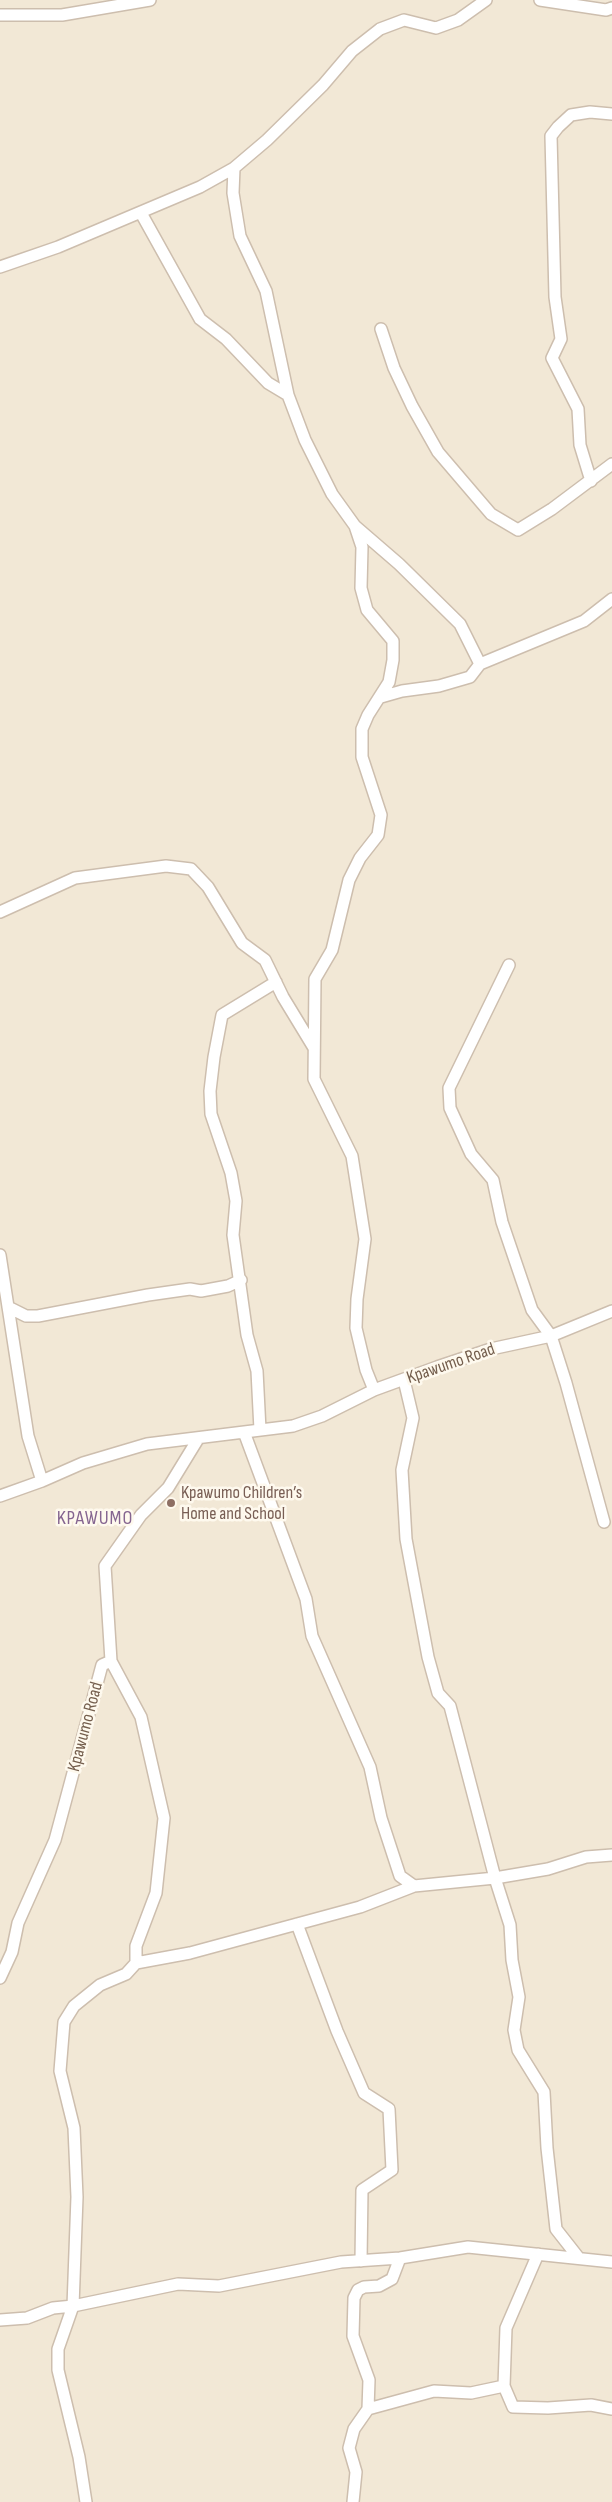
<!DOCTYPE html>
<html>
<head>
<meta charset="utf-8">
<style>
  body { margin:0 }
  canvas { display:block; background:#fbf5e8 }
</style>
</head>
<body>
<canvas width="612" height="2502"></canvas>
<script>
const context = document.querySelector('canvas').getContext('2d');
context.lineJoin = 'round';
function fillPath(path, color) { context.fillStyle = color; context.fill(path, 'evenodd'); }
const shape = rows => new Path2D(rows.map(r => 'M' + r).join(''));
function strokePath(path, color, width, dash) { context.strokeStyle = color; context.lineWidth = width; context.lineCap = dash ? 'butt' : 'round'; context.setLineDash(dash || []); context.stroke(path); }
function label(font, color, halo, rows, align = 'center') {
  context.font = font + ' "Sofia Sans Condensed",sans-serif'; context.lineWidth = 5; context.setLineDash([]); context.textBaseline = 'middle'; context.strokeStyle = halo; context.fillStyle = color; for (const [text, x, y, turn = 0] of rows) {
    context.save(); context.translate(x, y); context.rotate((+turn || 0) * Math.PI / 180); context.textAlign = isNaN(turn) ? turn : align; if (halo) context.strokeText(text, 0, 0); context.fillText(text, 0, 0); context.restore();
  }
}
const residential = shape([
  [0,0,612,0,612,2502,0,2502]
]);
const minor = shape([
  [540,0,606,10,612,8],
  [0,15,62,15,150,0],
  [234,168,233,193,240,236,266,291,288,395,305,440,332,494,355,526,362,547,361,588,367,610,393,641,393,660,389,682,368,715,362,729,362,757,381,815,378,835,360,858,349,880,332,950,315,979,314,1079,352,1156,365,1239,357,1299,356,1328,366,1370,374,1390],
  [141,213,200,319,226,339,268,383,288,395],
  [0,267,58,247,200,187,234,168,267,140,323,85,352,51,380,29,404,20,436,28,458,20,486,0],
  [381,329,394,368,412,406,438,452,491,514,518,530,552,509,612,464],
  [591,481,580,445,578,409,552,358,561,339,555,297,551,136,558,127,571,115,590,112,612,114],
  [355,526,399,564,460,624,480,664],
  [381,697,402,691,439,686,470,677,480,664,584,621,612,599],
  [0,912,75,878,166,866,191,869,208,887,242,943,265,960,283,997,314,1048],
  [509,965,449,1088,450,1108,471,1154,493,1180,502,1222,532,1310,551,1336,566,1383,604,1522],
  [0,1255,28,1436,42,1481],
  [8,1307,26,1316,38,1316,148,1295,190,1289,201,1291,228,1286,241,1280],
  [404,1380,413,1418,402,1470,406,1539,428,1657,438,1693,450,1706,495,1878,510,1925,512,1960,519,1997,514,2030,518,2050,544,2092,547,2148,556,2229,578,2257],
  [260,1430,257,1371,247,1335,233,1235,236,1201,231,1173,211,1114,210,1091,214,1057,222,1015,276,982],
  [244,1432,306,1599,312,1636,370,1767,381,1818,400,1876,414,1886],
  [0,1496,42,1481,83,1463,147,1444,293,1426,322,1416,374,1390,437,1367,491,1349,551,1336,612,1311],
  [297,1924,337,2031,364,2093,389,2109,392,2170,362,2190,361,2261],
  [136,1963,190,1953,360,1907,414,1886,495,1878,548,1869,586,1857,612,1855],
  [0,1978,12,1952,18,1923,55,1840,102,1665,111,1661,105,1566,141,1515,168,1488,198,1439],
  [538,2254,506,2328,504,2386,513,2407,548,2408,591,2405,612,2409],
  [0,2320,27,2318,53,2308,73,2306,178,2284,219,2286,341,2262,400,2258,468,2247,612,2262],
  [368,2409,434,2391,471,2393,504,2386],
  [86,2502,79,2457,58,2370,58,2349,73,2306,77,2197,74,2128,60,2071,64,2022,74,2006,100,1985,126,1974,136,1963,136,1946,156,1893,164,1818,141,1717,111,1661],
  [353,2502,356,2472,349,2448,354,2429,368,2409,369,2380,353,2336,354,2298,358,2290,364,2287,379,2286,392,2279,400,2258]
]);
const markers = [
  [171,1503,5,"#8d6e63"]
];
const streetNames = [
  ["Kpawumo Road",451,1364,-19],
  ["Kpawumo Road",86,1727,-75]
];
const educationNames = [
  ["Kpawumo Children’s",181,1493],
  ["Home and School",181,1514]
];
const quarterNames = [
  ["KPAWUMO",95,1519]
];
fillPath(residential, '#f2e8d6');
strokePath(minor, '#cdbeae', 14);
strokePath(minor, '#fff', 11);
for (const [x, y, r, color] of markers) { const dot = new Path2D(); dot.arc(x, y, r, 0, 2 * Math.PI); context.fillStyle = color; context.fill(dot); strokePath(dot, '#fef9ee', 2); }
label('18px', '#745e4d', '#fef9ee', streetNames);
label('18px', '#785e54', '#fef9ee', educationNames, 'left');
context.letterSpacing = '1px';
label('20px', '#856590', '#fef9ee', quarterNames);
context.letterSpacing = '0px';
</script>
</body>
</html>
